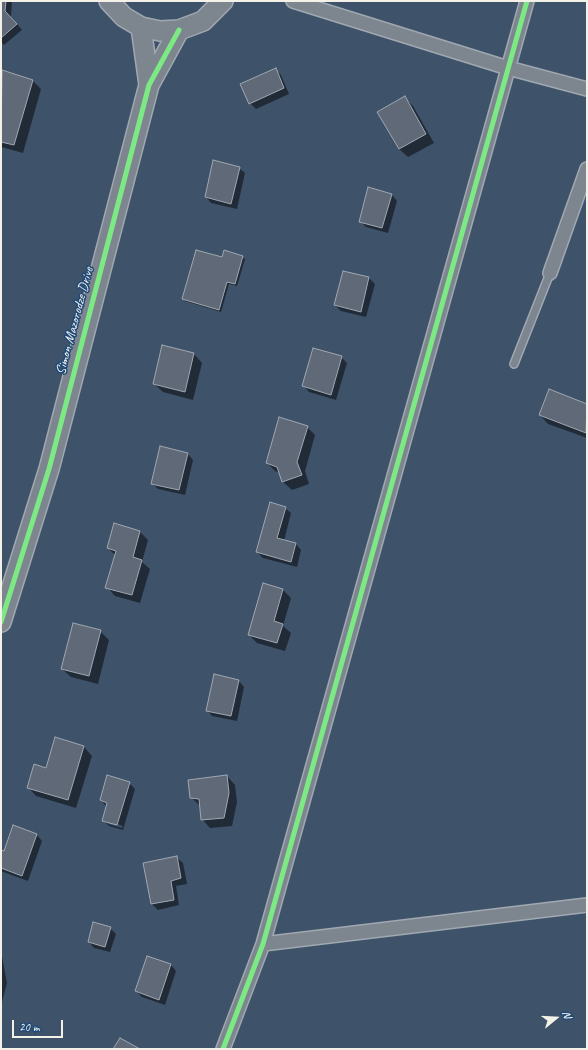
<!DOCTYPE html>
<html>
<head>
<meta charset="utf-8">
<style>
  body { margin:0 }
  #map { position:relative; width:588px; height:1050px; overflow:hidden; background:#3e5269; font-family:Caveat,sans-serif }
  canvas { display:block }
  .frame { position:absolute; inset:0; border:2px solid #f4f1e8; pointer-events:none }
  .north { position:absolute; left:536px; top:998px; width:40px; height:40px; -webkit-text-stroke:3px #1f4a7a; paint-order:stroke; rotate:72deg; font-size:11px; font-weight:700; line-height:16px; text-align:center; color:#f4f1e8 }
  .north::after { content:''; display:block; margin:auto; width:14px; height:18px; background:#f4f1e8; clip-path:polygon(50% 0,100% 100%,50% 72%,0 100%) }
  .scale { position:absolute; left:12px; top:1020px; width:51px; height:18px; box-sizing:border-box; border:2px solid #f4f1e8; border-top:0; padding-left:5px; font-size:12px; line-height:14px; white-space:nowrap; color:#f4f1e8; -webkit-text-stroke:3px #1f4a7a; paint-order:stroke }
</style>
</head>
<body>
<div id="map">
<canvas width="588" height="1050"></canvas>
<div class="frame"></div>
<div class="north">N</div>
<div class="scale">20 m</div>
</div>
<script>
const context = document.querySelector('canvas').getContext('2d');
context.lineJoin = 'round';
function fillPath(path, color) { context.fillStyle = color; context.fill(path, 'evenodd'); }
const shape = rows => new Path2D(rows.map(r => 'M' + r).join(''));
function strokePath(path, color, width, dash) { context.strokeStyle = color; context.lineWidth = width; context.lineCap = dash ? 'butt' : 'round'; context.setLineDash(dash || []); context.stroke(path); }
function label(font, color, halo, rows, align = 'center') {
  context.font = font + ' Caveat,sans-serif'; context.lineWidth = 3; context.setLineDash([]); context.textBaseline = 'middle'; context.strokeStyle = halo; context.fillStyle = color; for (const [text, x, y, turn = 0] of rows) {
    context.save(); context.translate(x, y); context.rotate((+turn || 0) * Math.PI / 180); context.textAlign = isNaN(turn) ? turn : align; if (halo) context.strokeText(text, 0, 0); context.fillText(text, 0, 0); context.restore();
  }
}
const shadow = shape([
  [1,1,12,2,11,17,22,30,4,45,1,42],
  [275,69,281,75,289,94,256,109,250,103],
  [3,71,33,81,41,89,23,153,1,147,1,79],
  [405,98,413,106,434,143,408,157,399,149,379,112],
  [239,168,245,173,237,209,211,203,206,197],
  [392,195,397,201,388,233,366,227,360,221],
  [242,257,245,259,237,286,229,284,221,312,185,301,183,298,222,258],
  [343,272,369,278,375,284,366,317,341,311,335,305],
  [163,347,194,354,202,363,193,400,163,392,154,384],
  [341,357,347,363,336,400,309,392,304,386],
  [549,391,587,405,587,438,548,424,540,415],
  [307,427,315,435,305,471,309,484,292,490,283,482,280,473,275,471,267,463],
  [160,448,188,454,193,460,185,495,158,489,152,483],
  [285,508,291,513,284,541,296,544,301,550,297,567,263,558,257,552],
  [140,532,148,540,142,562,150,569,140,603,115,596,107,587,116,556,108,548],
  [283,590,291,598,283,626,291,633,285,651,257,643,249,635],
  [100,631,109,640,98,684,71,677,62,669],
  [239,681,244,687,237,721,212,716,207,710],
  [84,747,92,756,76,808,36,796,28,787,47,770],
  [227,776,235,785,237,802,232,826,210,828,202,819,200,806,191,797],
  [129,783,135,789,123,830,109,826,103,820,106,806,101,800],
  [108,821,123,826,122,828,108,824],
  [37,835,42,841,28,881,1,871,1,851,5,852],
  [177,858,183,863,187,884,176,886,179,905,158,910,152,904,144,864],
  [110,928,116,934,110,952,94,948,89,942],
  [1,951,7,983,1,1006],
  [148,957,171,965,176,971,165,1005,142,997,136,991]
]);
const building = shape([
  [1,1,6,1,5,11,17,24,1,38,1,1],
  [276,68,284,88,249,104,240,84,276,68],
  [2,70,33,80,14,145,1,142,2,70],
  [405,96,426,134,399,149,377,112,405,96],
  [213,160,240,167,231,204,205,197,213,160],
  [368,187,392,194,382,228,359,222,368,187],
  [196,250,222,257,224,250,243,256,235,284,227,282,219,310,182,299,196,250],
  [343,271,369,277,361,312,334,305,343,271],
  [162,345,194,353,185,392,153,384,162,345],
  [313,348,342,356,331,395,302,386,313,348],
  [549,389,587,404,586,433,539,415,549,389],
  [279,417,308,426,297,462,302,475,282,482,277,467,266,463,279,417],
  [160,446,188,453,179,490,151,484,160,446],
  [270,502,286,507,277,538,296,543,291,562,256,552,270,502],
  [114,523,140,531,133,557,142,560,132,595,105,588,116,551,107,548,114,523],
  [263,583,283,589,274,621,283,624,277,643,248,635,263,583],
  [73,623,101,630,89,676,61,669,73,623],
  [214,674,239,680,231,716,206,711,214,674],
  [55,737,84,746,68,800,27,788,34,764,46,768,55,737],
  [107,775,130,782,117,825,102,821,107,803,100,800,107,775],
  [227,775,229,793,224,818,201,820,199,799,190,798,188,780,227,775],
  [13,825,37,834,22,876,1,868,1,850,4,851,13,825],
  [177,856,181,878,171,881,174,900,151,904,143,863,177,856],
  [93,922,111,927,105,947,88,942,93,922],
  [147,956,171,964,159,1000,135,991,147,956],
  [120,1038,140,1049,113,1049,120,1038]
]);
const lane = shape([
  [514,364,550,273]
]);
const street = shape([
  [293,1,508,68,587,89],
  [550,273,587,169],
  [263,944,587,905],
  [223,1049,263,944,527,1]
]);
const secondary = shape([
  [109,1,124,17,141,27,160,31,179,30,203,21,223,1],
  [141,27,149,85],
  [1,622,49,469,149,85,179,30]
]);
const cycleway = shape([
  [1,622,49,469,149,85,179,30],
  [223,1049,263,944,527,1]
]);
const streetNames = [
  ["Simon Mazorodze Drive",75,321,-75]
];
fillPath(shadow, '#0007');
fillPath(building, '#5f6977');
strokePath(building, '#a0a8b1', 1);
strokePath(lane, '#a0a8b1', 10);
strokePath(street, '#a0a8b1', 16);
strokePath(secondary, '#a0a8b1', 22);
strokePath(lane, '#7d868e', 7);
strokePath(street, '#7d868e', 13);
strokePath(secondary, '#7d868e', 19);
strokePath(cycleway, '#7ce984', 5);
label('14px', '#f4f1e8', '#1f4a7a', streetNames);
</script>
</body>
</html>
